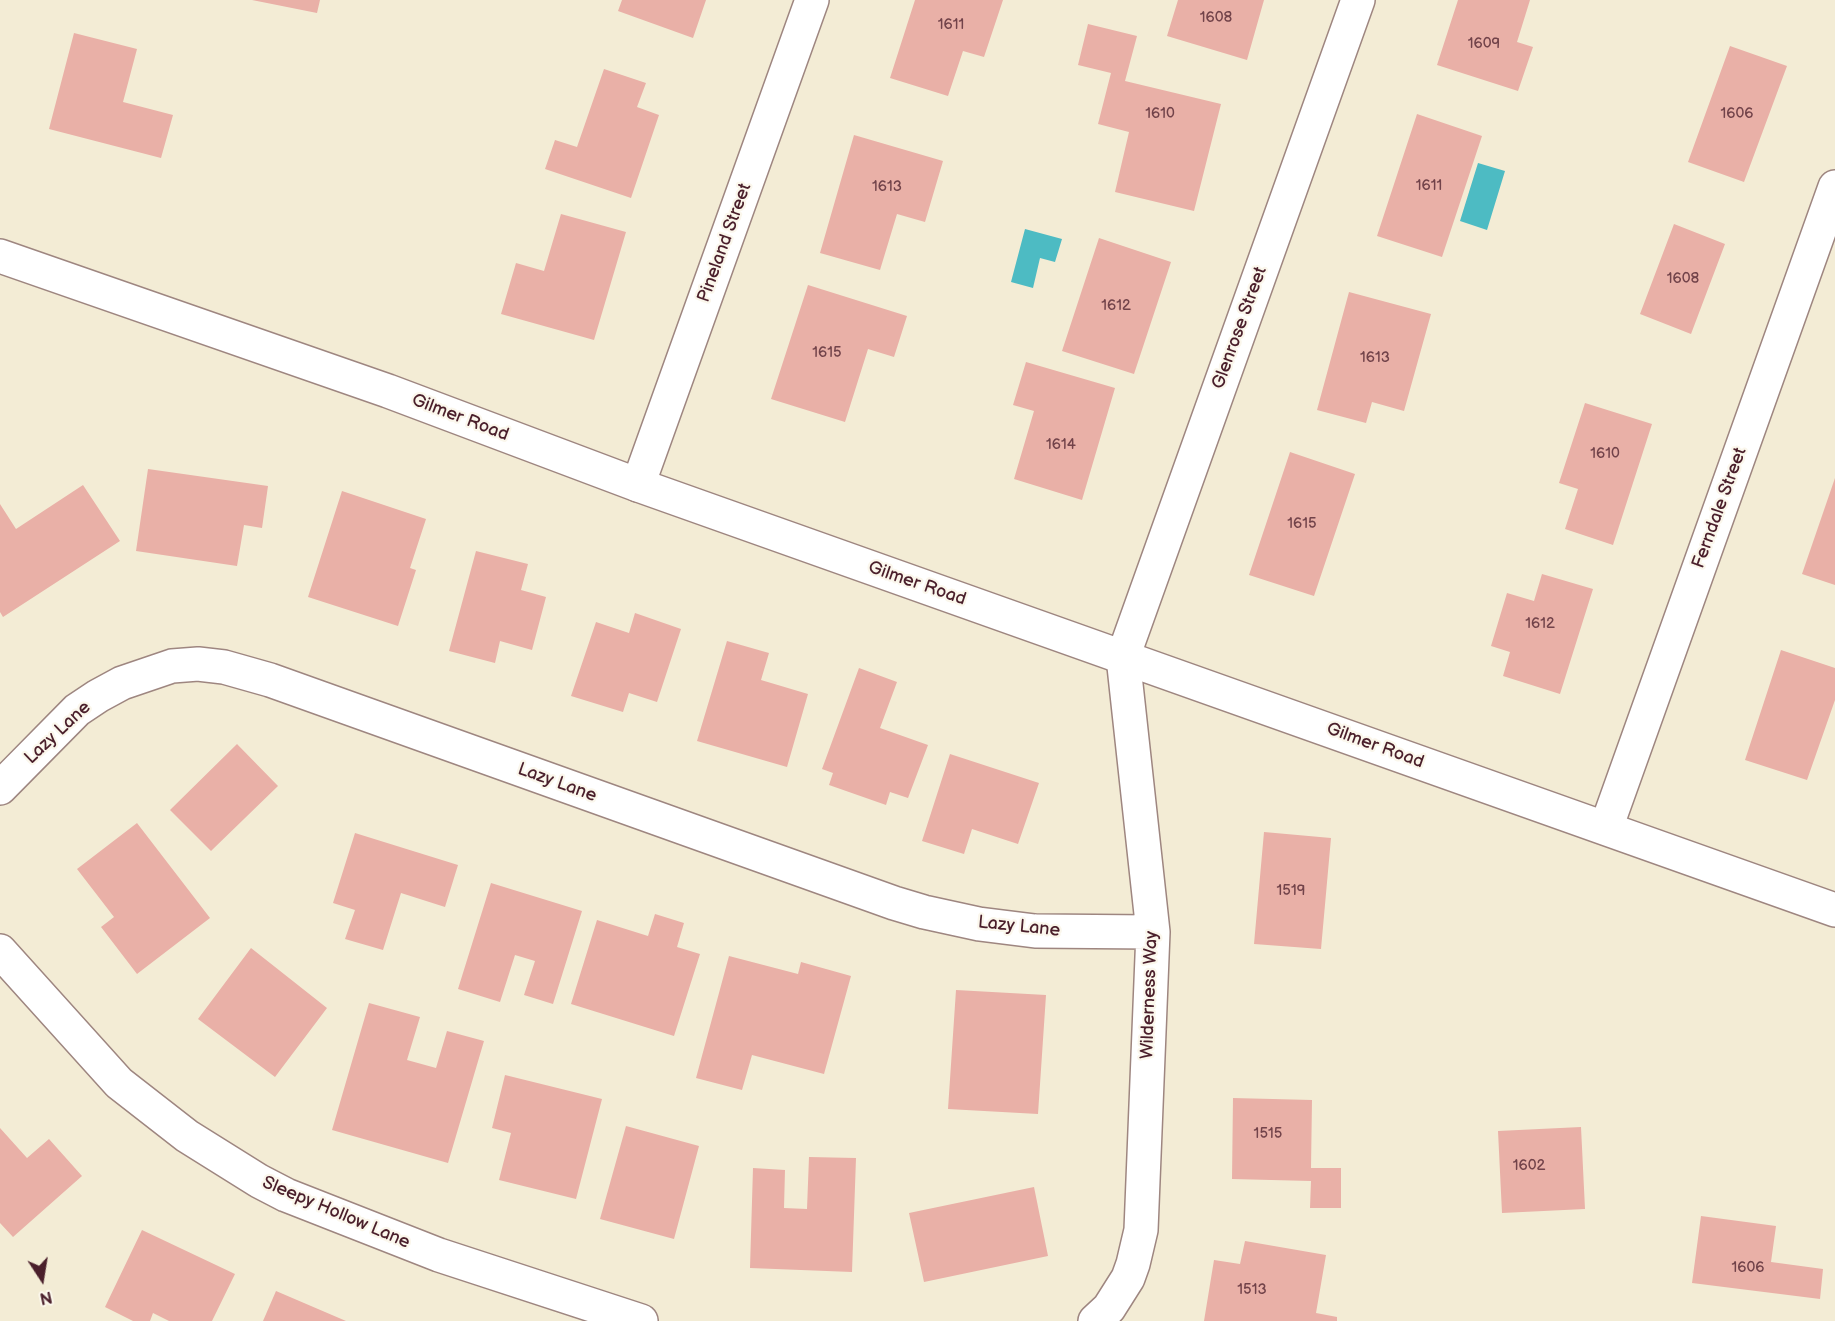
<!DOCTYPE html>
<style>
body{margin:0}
#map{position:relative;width:1835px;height:1321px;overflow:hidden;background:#f3ecd5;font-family:"Balsamiq Sans",sans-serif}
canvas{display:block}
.north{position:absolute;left:12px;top:1249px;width:60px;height:60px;-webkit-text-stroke:4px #fbf7ec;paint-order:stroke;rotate:168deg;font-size:16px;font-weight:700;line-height:24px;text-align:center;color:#4a1f2b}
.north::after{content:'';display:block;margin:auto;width:21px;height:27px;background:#4a1f2b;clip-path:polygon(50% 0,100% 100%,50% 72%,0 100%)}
</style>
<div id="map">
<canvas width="1835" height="1321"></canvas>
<div class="north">N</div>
</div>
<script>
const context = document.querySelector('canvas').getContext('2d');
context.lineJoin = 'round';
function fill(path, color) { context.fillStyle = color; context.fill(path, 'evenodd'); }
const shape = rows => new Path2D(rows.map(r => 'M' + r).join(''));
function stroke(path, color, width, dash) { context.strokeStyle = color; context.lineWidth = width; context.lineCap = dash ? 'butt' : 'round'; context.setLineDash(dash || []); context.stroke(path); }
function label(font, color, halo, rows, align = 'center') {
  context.font = font + ' "Balsamiq Sans",sans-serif'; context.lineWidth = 4.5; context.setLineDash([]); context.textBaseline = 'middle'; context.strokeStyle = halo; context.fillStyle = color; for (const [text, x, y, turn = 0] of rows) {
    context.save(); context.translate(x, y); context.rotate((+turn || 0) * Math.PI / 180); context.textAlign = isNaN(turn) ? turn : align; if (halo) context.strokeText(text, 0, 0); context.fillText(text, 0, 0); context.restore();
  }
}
fill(shape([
 [1478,163,1505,171,1487,230,1460,221],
 [1025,229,1062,239,1055,262,1040,258,1033,288,1011,282]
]), '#4dbbc3');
fill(shape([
 [252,0,320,0,317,13],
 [622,0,706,0,693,38,618,11],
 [915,0,1003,0,984,57,963,51,948,96,890,78],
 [1178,0,1264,0,1247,60,1167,36],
 [1458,0,1530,0,1517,42,1533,47,1518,91,1437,65],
 [1088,24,1137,36,1125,81,1221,104,1194,211,1115,192,1129,132,1098,124,1111,73,1078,65],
 [74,33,137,49,123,102,173,115,161,158,49,129],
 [1730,46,1787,66,1744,182,1688,162],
 [604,69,646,83,637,107,659,115,631,198,545,169,555,140,577,147],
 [1417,114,1482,136,1442,257,1377,236],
 [854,135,943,161,925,222,897,214,880,270,820,253],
 [561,214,626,232,594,340,501,314,516,263,544,271],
 [1674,224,1725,244,1691,334,1640,314],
 [1099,238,1171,262,1134,374,1062,351],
 [808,285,907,316,894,357,868,349,845,422,771,399],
 [1349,292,1431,314,1404,411,1372,402,1366,423,1317,410],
 [1026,362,1115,388,1082,500,1014,479,1034,411,1013,405],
 [1585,403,1652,424,1613,545,1565,529,1578,489,1559,483],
 [1290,452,1355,474,1314,596,1249,575],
 [148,469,268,486,262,528,244,525,237,566,136,551],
 [1835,478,1835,585,1802,574],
 [83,485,120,541,3,617,0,612,0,504,16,529],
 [342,491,426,519,410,568,416,570,398,626,308,597],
 [476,551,528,564,521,590,546,597,532,650,500,641,495,663,449,651],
 [1542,574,1593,589,1560,694,1503,676,1510,652,1491,646,1507,593,1534,601],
 [635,613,681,629,657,702,629,693,623,712,571,696,596,622,629,633],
 [727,641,769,653,761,680,808,694,787,767,697,741],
 [1781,650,1835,668,1835,700,1807,780,1745,760],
 [859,668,897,682,880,728,928,745,908,798,890,792,886,805,829,785,833,773,822,769],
 [237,744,278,786,211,851,170,810],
 [950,754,1039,783,1018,844,972,829,964,854,922,841],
 [137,823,210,918,137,974,101,927,114,917,77,869],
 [1264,832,1331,838,1321,949,1254,944],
 [355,833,458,865,445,907,401,893,383,950,345,939,355,910,333,903],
 [491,883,582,911,553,1004,524,995,535,961,515,955,500,1002,458,989],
 [655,914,684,923,677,947,700,954,674,1036,571,1004,597,920,648,936],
 [251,948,327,1008,275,1077,198,1019],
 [729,956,798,974,801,962,851,976,824,1074,752,1055,742,1090,696,1078],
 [956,990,1046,995,1038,1114,948,1109],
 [369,1003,420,1017,407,1060,436,1068,447,1031,484,1041,448,1163,332,1130],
 [505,1075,602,1099,576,1199,499,1180,511,1133,492,1128],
 [1233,1098,1312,1100,1311,1168,1341,1168,1341,1208,1310,1208,1311,1181,1232,1179],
 [626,1126,699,1146,674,1239,600,1219],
 [1581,1127,1585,1209,1502,1213,1498,1131],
 [0,1128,27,1158,49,1139,82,1176,13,1237,0,1223],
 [809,1157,856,1158,852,1272,750,1268,753,1168,785,1170,784,1208,807,1209],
 [1034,1187,1048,1256,924,1282,909,1213],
 [1701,1216,1776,1226,1771,1262,1823,1269,1820,1299,1692,1283],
 [142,1230,235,1274,212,1321,169,1321,153,1313,150,1321,133,1321,105,1307],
 [1245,1241,1326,1255,1316,1313,1337,1317,1337,1321,1204,1321,1214,1260,1240,1264],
 [276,1291,346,1321,263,1321]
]), '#e9b0a7');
const minor = shape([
 [638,485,812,0],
 [0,788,77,710,98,696,122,683,172,666,198,664,224,667,270,680,894,903,924,912,979,924,1035,931,1153,932],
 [1606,828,1835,187],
 [0,951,119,1083,187,1136,259,1181,286,1195,439,1255,641,1321],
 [1095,1321,1109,1308,1128,1278,1133,1264,1141,1230,1153,932,1123,657,1358,0]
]);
const primary = shape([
 [0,256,388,391,638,485,1835,910]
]);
stroke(minor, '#9e8680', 36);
stroke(primary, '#9e8680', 36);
stroke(minor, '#fff', 33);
stroke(primary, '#fff', 33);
label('15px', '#72434a', null, [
 ["1608",1216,18],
 ["1611",951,25],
 ["1609",1484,44],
 ["1610",1160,114],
 ["1606",1737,114],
 ["1611",1429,186],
 ["1613",887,187],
 ["1608",1683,279],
 ["1612",1116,306],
 ["1615",827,353],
 ["1613",1375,358],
 ["1614",1061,445],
 ["1610",1605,454],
 ["1615",1302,524],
 ["1612",1540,624],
 ["1519",1291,891],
 ["1515",1268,1134],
 ["1602",1529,1166],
 ["1606",1748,1268],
 ["1513",1252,1290]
]);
label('18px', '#4a1f2b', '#fbf7ec', [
 ["Pineland Street",725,243,-70],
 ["Glenrose Street",1240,328,-70],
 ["Gilmer Road",460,418,21],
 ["Ferndale Street",1720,508,-70],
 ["Gilmer Road",917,584,19],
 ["Lazy Lane",58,733,-43],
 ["Gilmer Road",1375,746,20],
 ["Lazy Lane",557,783,20],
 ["Lazy Lane",1019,927,6],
 ["Wilderness Way",1150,995,-88],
 ["Sleepy Hollow Lane",336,1213,23]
]);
</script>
